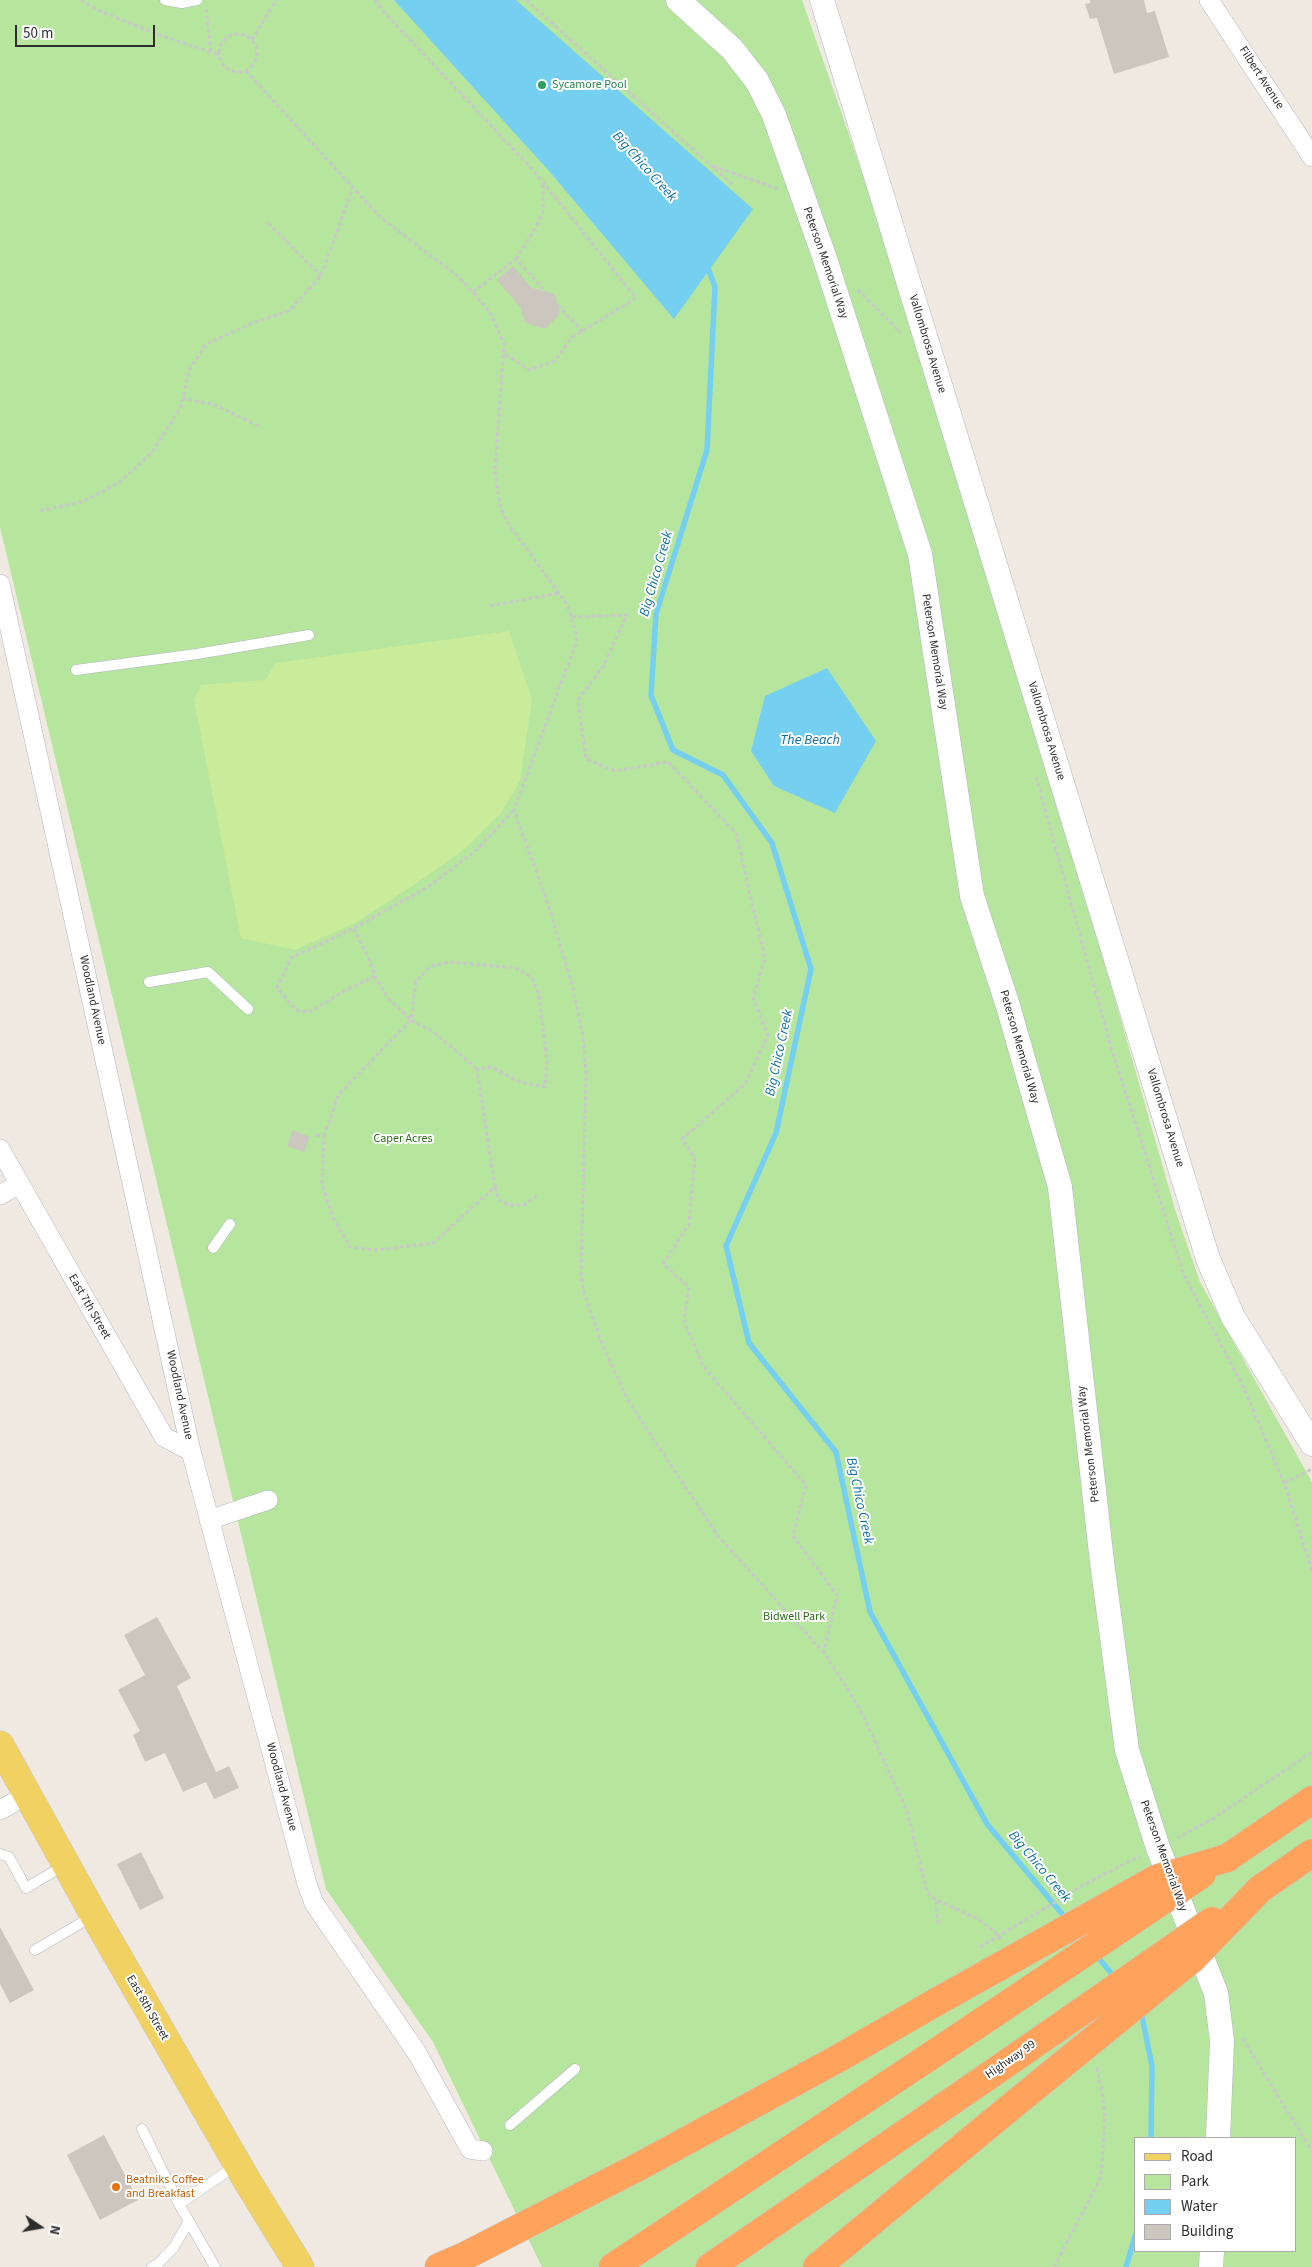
<!DOCTYPE html>
<style>
body{margin:0}
#map{position:relative;width:1312px;height:2267px;overflow:hidden;background:#efe9e1;font-family:"Source Sans 3",sans-serif}
canvas{display:block}
.legend{position:absolute;left:1134px;top:2137px;width:162px;height:115px;box-sizing:border-box;background:#fff;border:1px solid #ababab;margin:0;padding:6px 9px;list-style:none;font-size:15px;color:#2e2e2e}
.legend li{display:flex;align-items:center;gap:10px;height:25px}
.legend b{width:25px;border:1px solid #ababab}
.north{position:absolute;left:15px;top:2202px;width:50px;height:50px;-webkit-text-stroke:4px #fff;paint-order:stroke;rotate:102deg;font-size:14px;font-weight:700;line-height:20px;text-align:center;color:#2e2e2e}
.north::after{content:'';display:block;margin:auto;width:18px;height:22px;background:#2e2e2e;clip-path:polygon(50% 0,100% 100%,50% 72%,0 100%)}
.scale{position:absolute;left:15px;top:25px;width:140px;height:22px;box-sizing:border-box;border:2px solid #2e2e2e;border-top:0;padding-left:6px;font-size:15px;line-height:18px;white-space:nowrap;color:#2e2e2e;-webkit-text-stroke:4px #fff;paint-order:stroke}
</style>
<div id="map">
<canvas width="1312" height="2267"></canvas>
<ul class="legend">
<li><b style="height:6px;background:#f2d163"></b>Road</li>
<li><b style="height:14px;background:#b6e59e"></b>Park</li>
<li><b style="height:14px;background:#75cff0"></b>Water</li>
<li><b style="height:14px;background:#cbc7bf"></b>Building</li>
</ul>
<div class="north">N</div>
<div class="scale">50 m</div>
</div>
<script>
const context = document.querySelector('canvas').getContext('2d');
context.lineJoin = 'round';
function fill(path, color) { context.fillStyle = color; context.fill(path, 'evenodd'); }
const shape = rows => new Path2D(rows.map(r => 'M' + r).join(''));
function stroke(path, color, width, dash) { context.strokeStyle = color; context.lineWidth = width; context.lineCap = dash ? 'butt' : 'round'; context.setLineDash(dash || []); context.stroke(path); }
function label(font, color, halo, rows, align = 'center') {
  context.font = font + ' "Source Sans 3",sans-serif'; context.lineWidth = 4; context.setLineDash([]); context.textBaseline = 'middle'; context.strokeStyle = halo; context.fillStyle = color; for (const [text, x, y, turn = 0] of rows) {
    context.save(); context.translate(x, y); context.rotate((+turn || 0) * Math.PI / 180); context.textAlign = isNaN(turn) ? turn : align; if (halo) context.strokeText(text, 0, 0); context.fillText(text, 0, 0); context.restore();
  }
}
fill(shape([
 [0,0,802,0,892,258,1085,894,1176,1213,1200,1282,1312,1482,1312,2267,542,2267,433,2042,326,1889,0,527],
 [1136,2138,1296,2138,1296,2251,1136,2251]
]), '#b6e59e');
fill(shape([
 [509,631,532,699,520,781,501,813,466,848,414,885,355,923,295,950,241,938,194,700,201,685,265,680,276,663]
]), '#c9ec9a');
fill(shape([
 [394,0,516,0,753,209,674,319,549,171],
 [827,668,876,741,835,813,774,786,751,751,765,696]
]), '#75cff0');
stroke(shape([
 [707,265,715,287,707,450,656,614,651,695,673,750,723,775,772,843,811,969,776,1133,726,1246,749,1343,836,1452,870,1612,987,1824,1068,1921],
 [1096,1955,1116,1979],
 [1141,2011,1152,2066,1151,2138],
 [1126,2267,1136,2233]
]), '#75cff0', 5.5);
fill(shape([
 [1090,0,1144,0,1147,13,1155,11,1169,57,1114,74,1097,18,1090,19,1085,4,1090,3],
 [513,266,532,288,555,294,560,314,545,329,525,323,520,307,497,280],
 [293,1130,310,1137,304,1152,287,1146],
 [157,1617,191,1678,177,1686,216,1772,229,1766,239,1788,214,1799,206,1782,183,1792,165,1753,145,1762,133,1735,140,1731,118,1690,145,1675,124,1635],
 [141,1852,164,1898,140,1910,117,1864],
 [0,1927,34,1990,10,2003,0,1984],
 [104,2135,138,2200,100,2220,67,2155]
]), '#cbc7bf');
const service = shape([
 [165,0,182,3,197,0],
 [76,670,197,654,309,635],
 [149,982,208,972,248,1009],
 [213,1248,230,1224],
 [0,1854,9,1857,26,1888,65,1865],
 [35,1950,93,1916],
 [510,2125,575,2069],
 [142,2129,179,2204],
 [152,2267,158,2264,174,2247,189,2221],
 [215,2267,179,2204,237,2165]
]);
const minor = shape([
 [1209,0,1312,157],
 [0,584,191,1451,307,1884,314,1903,417,2053,470,2149,483,2151],
 [0,1149,164,1437,191,1451],
 [0,1195,19,1184],
 [209,1520,268,1500],
 [0,1810,27,1795]
]);
const tertiary = shape([
 [678,0,732,49,757,81,774,115,824,256,920,554,972,896,1008,1006,1060,1187,1102,1562,1127,1750,1158,1848,1216,1993,1222,2041,1218,2138],
 [822,0,1208,1259,1233,1317,1312,1444],
 [1211,2267,1212,2251]
]);
const primary = shape([
 [0,1745,94,1915,246,2179,300,2267]
]);
const motorway = shape([
 [1227,1858,1312,1800],
 [1260,1889,1312,1853],
 [439,2267,467,2255,640,2166,839,2058,938,2001],
 [613,2267,962,2035],
 [710,2267,987,2077],
 [817,2267,1007,2110]
]);
stroke(service, '#b4b7c1', 11);
stroke(minor, '#b4b7c1', 20);
stroke(tertiary, '#b4b7c1', 25);
stroke(primary, '#c9c9c9', 29);
stroke(motorway, '#c9c9c9', 29);
stroke(shape([
 [81,0,100,11,157,34,219,55],
 [375,0,384,12,534,171,636,298,571,338,555,361,529,370,504,353],
 [526,0,733,185],
 [206,9,211,53],
 '219 53a19 19 0 1 1 38 0a19 19 0 1 1-38 0Z',
 [252,40,276,0],
 [246,71,380,217,459,277,490,312,504,344,495,472,500,504,507,522,567,604,577,636,576,643,514,810,549,907,572,985,583,1036,586,1074,581,1276,584,1293,605,1351,629,1402,718,1536,824,1653,847,1688,864,1717,907,1811,927,1892,936,1900,978,1919,994,1931,1002,1941],
 [713,166,778,189],
 [268,223,321,276],
 [516,259,536,227,543,211,543,182],
 [858,290,901,333],
 [473,292,516,259,545,291],
 [558,305,582,331],
 [182,398,215,405,261,427],
 [40,511,84,501,120,482,153,451,181,407,189,370,206,344,250,324,289,311,321,276,353,187],
 [490,606,559,593],
 [572,617,627,615,604,665,578,700,586,759,615,771,668,762,736,833,765,959,753,998,768,1035,745,1084,682,1139,695,1158,689,1224,663,1264,689,1287,684,1320,703,1366,806,1485,793,1536,837,1595,824,1652],
 [1036,777,1111,1047,1184,1275,1243,1386,1284,1483,1312,1570],
 [375,976,339,994,310,1012,296,1010,277,988,291,958,354,928,428,887,478,849,514,810],
 [316,1135,324,1136,322,1184,334,1220,350,1247,376,1250,433,1243,495,1187,477,1069,491,1067,520,1082,545,1087,547,1061,539,995,532,978,516,968,450,962,431,966,416,981,411,1020,434,1032,477,1069],
 [324,1136,339,1094,411,1020,388,998,375,976,369,959,354,929],
 [495,1187,499,1200,508,1205,524,1205,537,1196],
 [1284,1483,1312,1469],
 [1177,1838,1211,1820,1312,1752],
 [936,1901,938,1926],
 [980,1947,1089,1882,1140,1856],
 [1243,2039,1312,2151],
 [1054,2267,1101,2177,1105,2117,1102,2091,1096,2065]
]), '#c9c9c9', 3, [4, 2.5]);
stroke(service, '#fff', 10);
stroke(minor, '#fff', 19);
stroke(tertiary, '#fff', 24);
stroke(primary, '#f2d163', 28);
stroke(motorway, '#ffa35c', 28);
const motorwayBridge = shape([
 [938,2001,1156,1879,1227,1858],
 [962,2035,1202,1874],
 [987,2077,1212,1921],
 [1007,2110,1192,1959,1260,1889]
]);
stroke(motorwayBridge, '#c9c9c9', 29, []);
stroke(motorwayBridge, '#ffa35c', 28);
for (const [x, y, r, color] of [
 [542,85,5,"#2e9e5b"],
 [116,2187,5,"#e8710a"]
]) { const dot = new Path2D(); dot.arc(x, y, r, 0, 2 * Math.PI); context.fillStyle = color; context.fill(dot); stroke(dot, '#fff', 2); }
label('12px', '#2e2e2e', '#fff', [
 ["Filbert Avenue",1261,78,57],
 ["Peterson Memorial Way",825,263,71],
 ["Vallombrosa Avenue",927,344,73],
 ["Peterson Memorial Way",934,652,81],
 ["Vallombrosa Avenue",1046,731,73],
 ["Woodland Avenue",92,1000,78],
 ["Peterson Memorial Way",1019,1047,74],
 ["Vallombrosa Avenue",1165,1118,73],
 ["East 7th Street",89,1307,60],
 ["Woodland Avenue",179,1395,78],
 ["Peterson Memorial Way",1089,1444,-97],
 ["Woodland Avenue",281,1787,75],
 ["Peterson Memorial Way",1163,1856,70],
 ["East 8th Street",147,2008,60],
 ["Highway 99",1011,2060,-35]
]);
label('12px', '#27864d', '#fff', [
 ["Sycamore Pool",552,85]
], 'left');
label('12px', '#2c6e1b', '#fff', [
 ["Caper Acres",403,1139],
 ["Bidwell Park",794,1617]
]);
label('12px', '#c56008', '#fff', [
 ["Beatniks Coffee",126,2180],
 ["and Breakfast",126,2194]
], 'left');
label('italic 14px', '#0d6fa3', '#fff', [
 ["Big Chico Creek",644,167,48],
 ["Big Chico Creek",657,574,-74],
 ["The Beach",810,741],
 ["Big Chico Creek",780,1053,-78],
 ["Big Chico Creek",859,1501,78],
 ["Big Chico Creek",1039,1867,50]
]);
</script>
